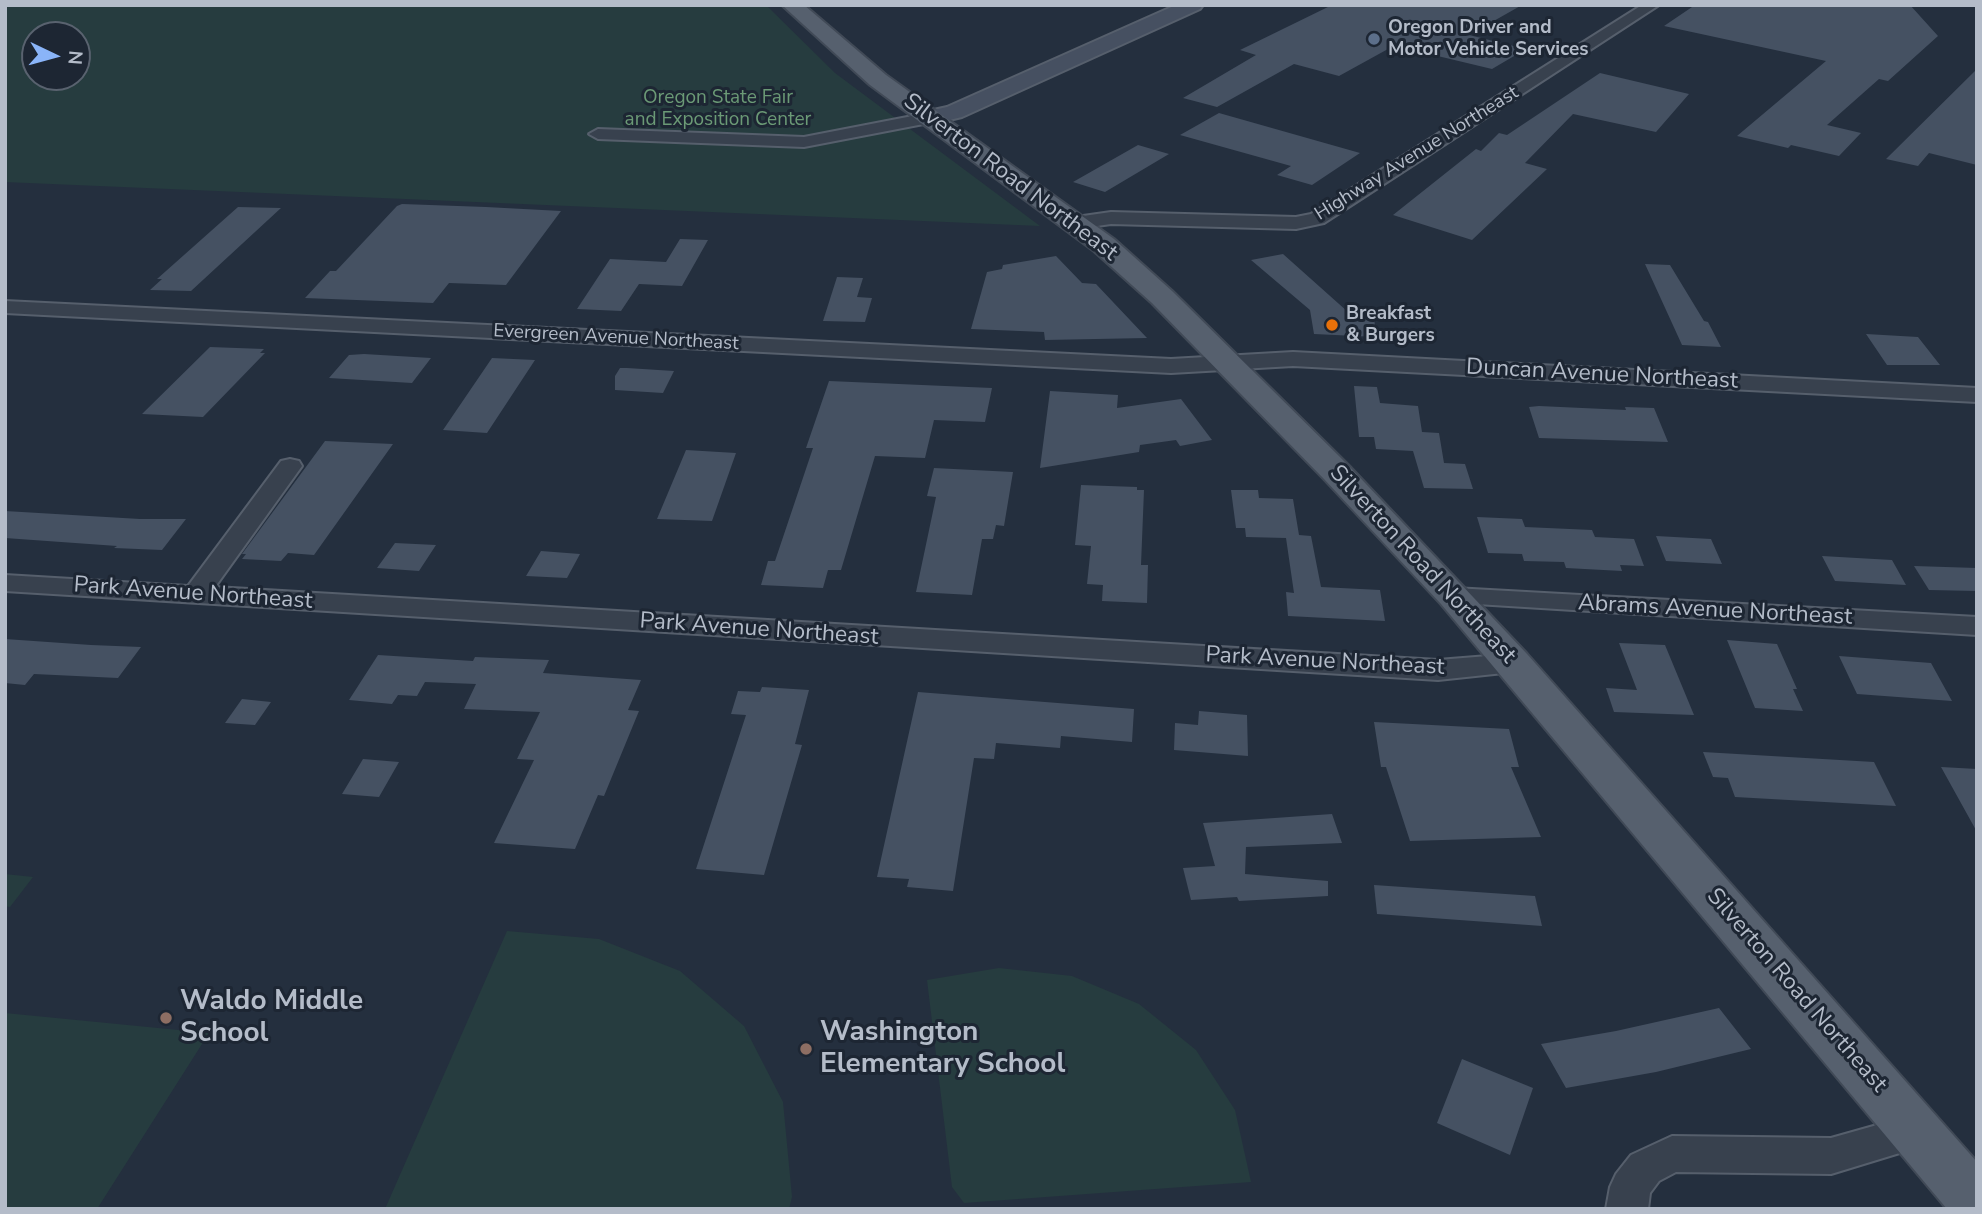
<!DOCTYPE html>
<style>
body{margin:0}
#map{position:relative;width:1982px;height:1214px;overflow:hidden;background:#242f3e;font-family:"Nunito Sans",sans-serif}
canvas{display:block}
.frame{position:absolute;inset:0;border:7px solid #b4bcc9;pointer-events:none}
.north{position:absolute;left:21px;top:21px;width:70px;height:70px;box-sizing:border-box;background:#1d2633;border:2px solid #59626f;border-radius:50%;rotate:95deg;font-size:19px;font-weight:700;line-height:28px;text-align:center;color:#b4bcc9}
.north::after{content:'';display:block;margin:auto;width:24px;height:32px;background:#8ab4f8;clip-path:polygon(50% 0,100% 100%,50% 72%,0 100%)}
</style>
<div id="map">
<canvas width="1982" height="1214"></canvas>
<div class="frame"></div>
<div class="north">N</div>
</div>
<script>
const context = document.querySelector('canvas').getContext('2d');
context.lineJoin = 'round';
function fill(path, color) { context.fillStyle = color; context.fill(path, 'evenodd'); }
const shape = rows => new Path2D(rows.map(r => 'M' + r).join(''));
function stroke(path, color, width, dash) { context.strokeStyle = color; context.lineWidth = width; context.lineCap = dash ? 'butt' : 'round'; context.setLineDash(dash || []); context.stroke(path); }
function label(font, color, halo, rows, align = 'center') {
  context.font = font + ' "Nunito Sans",sans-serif'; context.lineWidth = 6; context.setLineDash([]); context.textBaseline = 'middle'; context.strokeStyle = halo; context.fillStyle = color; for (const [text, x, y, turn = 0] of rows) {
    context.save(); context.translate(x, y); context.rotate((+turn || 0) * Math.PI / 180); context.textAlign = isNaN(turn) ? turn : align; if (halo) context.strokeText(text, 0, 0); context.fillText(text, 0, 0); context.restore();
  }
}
fill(shape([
 [5,5,766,5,835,73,1040,226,5,182],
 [35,35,77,35,77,77,35,77],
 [5,874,33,877,10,907,5,906],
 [507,931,599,939,680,971,744,1026,783,1102,792,1197,789,1209,385,1209],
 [999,968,1072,976,1139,1004,1196,1050,1235,1110,1251,1182,964,1203,952,1187,927,980],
 [5,1013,209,1033,97,1209,5,1209]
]), '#263c3f');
fill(shape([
 [1332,5,1522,5,1469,35,1526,49,1492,69,1421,52,1414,56,1388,49,1339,76,1294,64,1217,107,1183,98,1256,55,1240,50],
 [1695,5,1910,5,1938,36,1888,81,1879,79,1827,125,1861,133,1839,156,1791,145,1788,148,1737,136,1826,61,1664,26],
 [1977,69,1977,165,1929,153,1918,166,1886,159],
 [1600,73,1689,94,1656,132,1573,114,1525,163,1547,169,1472,240,1393,215,1476,149,1481,151,1499,133,1507,135],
 [1219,113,1360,153,1312,185,1277,175,1291,166,1180,135],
 [1138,145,1169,154,1105,192,1073,182],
 [402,204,486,207,561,211,506,285,449,283,433,303,305,298,330,271,336,271,397,206],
 [238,207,281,208,191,291,150,290,162,279,157,279],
 [680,239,708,240,682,286,639,284,621,311,577,309,610,259,666,262],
 [1283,254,1348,312,1373,313,1377,337,1314,334,1310,310,1251,260],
 [1056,256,1082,283,1096,284,1147,338,1045,340,1044,332,971,329,987,272,1002,269,1003,265],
 [1645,264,1670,265,1704,321,1708,322,1721,347,1682,345],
 [837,277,863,278,857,297,872,298,865,322,823,321],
 [1866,334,1918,337,1940,365,1887,365],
 [210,347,264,349,260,353,265,353,203,417,142,414],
 [364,354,431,358,412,383,329,378,349,355],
 [492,358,535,360,487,433,443,430],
 [620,368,627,368,674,371,663,393,615,390,615,376],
 [829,381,992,388,985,422,934,420,925,458,875,456,841,570,828,570,823,588,761,585,768,561,775,561,813,448,806,448],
 [1354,386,1377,387,1380,403,1418,406,1422,432,1439,433,1444,463,1465,464,1473,489,1424,488,1413,451,1376,449,1374,437,1359,437],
 [1050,391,1118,395,1117,408,1181,399,1212,440,1180,446,1176,440,1140,445,1139,452,1040,468],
 [1539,406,1626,410,1625,407,1654,408,1668,442,1539,438,1529,407],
 [325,441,393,444,314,555,288,553,281,561,242,559,246,554,242,554],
 [686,450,736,453,712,521,657,519],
 [934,468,1013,472,1004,526,996,525,993,539,982,539,972,595,916,592,936,497,927,496],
 [1081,485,1137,487,1137,490,1144,490,1141,565,1148,565,1147,603,1102,601,1103,585,1087,584,1091,546,1075,545],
 [1231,490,1258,490,1259,498,1293,499,1299,535,1311,536,1321,587,1380,590,1385,621,1288,616,1286,592,1294,593,1286,538,1246,537,1245,528,1236,528],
 [5,511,140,519,186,519,162,550,114,548,117,546,5,538],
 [1477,517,1522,519,1525,527,1592,530,1595,537,1634,539,1644,566,1620,565,1622,571,1566,568,1564,562,1524,561,1522,554,1488,553],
 [1656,536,1711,539,1722,564,1666,561],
 [395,543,436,545,419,571,377,568],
 [541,551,580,554,567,578,526,576],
 [1822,556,1892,560,1906,585,1835,581],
 [1914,566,1977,568,1977,591,1929,590],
 [5,639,91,645,141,647,118,678,34,674,25,685,5,683],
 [1727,640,1777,644,1797,689,1793,689,1803,711,1755,708],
 [1619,643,1665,645,1694,715,1614,712,1606,688,1637,690],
 [378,655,473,661,475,657,549,660,543,673,641,680,628,710,639,711,604,796,598,795,575,849,494,843,534,760,517,759,540,712,464,709,476,684,425,682,417,696,398,695,392,704,349,700],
 [1839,656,1931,663,1952,701,1857,694],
 [762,687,809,690,795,744,802,745,764,875,696,869,746,715,731,714,738,691,760,692],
 [918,692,1134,709,1132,742,1061,736,1060,748,996,743,994,759,974,758,953,891,907,887,909,879,877,877],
 [242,699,271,702,255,725,225,723],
 [1199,711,1247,715,1248,756,1174,750,1175,723,1198,725],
 [1374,722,1509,729,1519,767,1511,767,1541,837,1410,841,1386,767,1381,767],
 [1703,752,1874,762,1896,806,1735,797,1728,778,1713,777],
 [363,759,399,762,379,797,342,794],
 [1941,767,1977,769,1977,832],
 [1332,814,1342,843,1246,847,1245,874,1328,881,1328,896,1239,901,1237,897,1191,900,1183,868,1215,866,1203,823],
 [1374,885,1535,896,1542,926,1377,914],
 [1719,1008,1751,1049,1656,1072,1566,1088,1541,1044,1616,1031],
 [1462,1059,1533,1088,1510,1155,1437,1123]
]), '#455162');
const street = shape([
 [1642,5,1659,5,1324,223,1296,229,1111,224,1076,229,1066,223,1076,217,1111,212,1296,217,1311,214,1642,5],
 [928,113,937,118,934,122,804,147,598,139,589,134,598,129,804,137,928,113],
 [5,301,1171,359,1293,352,1977,388,1977,402,1293,366,1171,373,5,313,5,301],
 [290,459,299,461,302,466,215,587,1438,660,1513,654,1523,656,1528,663,1523,670,1513,672,1438,680,5,591,5,575,188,586,281,461,290,459],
 [1454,588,1977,617,1977,635,1444,602,1440,596,1444,590,1454,588],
 [1916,1114,1930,1119,1936,1131,1930,1143,1916,1148,1831,1174,1676,1172,1659,1181,1650,1193,1648,1209,1606,1209,1610,1187,1616,1174,1631,1155,1672,1136,1831,1138,1916,1114]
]);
const secondary = shape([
 [1176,5,1203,5,1200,9,962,117,928,125,920,123,916,118,920,113,947,107,1176,5]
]);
const primary = shape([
 [782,5,804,5,886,75,1114,239,1172,291,1348,465,1527,654,1977,1162,1977,1209,1947,1209,1441,604,1324,479,1152,303,1094,251,870,85,782,5]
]);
stroke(street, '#565f6c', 4);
stroke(secondary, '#565f6c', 4);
stroke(primary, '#414a57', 4);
fill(street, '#38414e');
fill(secondary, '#465061');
fill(primary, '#56606e');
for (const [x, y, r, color] of [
 [1374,39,7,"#5c6f8a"],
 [1332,325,7,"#e8710a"],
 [166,1018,7,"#8d6e63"],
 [806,1049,7,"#8d6e63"]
]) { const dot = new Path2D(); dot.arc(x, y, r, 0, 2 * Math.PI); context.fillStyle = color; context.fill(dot); stroke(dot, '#1d2633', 2.5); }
label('bold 19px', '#b4bcc9', '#1d2633', [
 ["Oregon Driver and",1388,28],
 ["Motor Vehicle Services",1388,50],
 ["Breakfast",1346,314],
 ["& Burgers",1346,336]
], 'left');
label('19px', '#6b9a76', '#1d2633', [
 ["Oregon State Fair",718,98],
 ["and Exposition Center",718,120]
]);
label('19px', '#b4bcc9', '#1d2633', [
 ["Highway Avenue Northeast",1417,154,-32],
 ["Evergreen Avenue Northeast",616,338,3]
]);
label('23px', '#b4bcc9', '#1d2633', [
 ["Silverton Road Northeast",1010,178,37],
 ["Duncan Avenue Northeast",1602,375,3],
 ["Silverton Road Northeast",1422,565,47],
 ["Park Avenue Northeast",193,594,4],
 ["Abrams Avenue Northeast",1715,611,3],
 ["Park Avenue Northeast",759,630,4],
 ["Park Avenue Northeast",1325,662,3],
 ["Silverton Road Northeast",1796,991,49]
]);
label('bold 28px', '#b4bcc9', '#1d2633', [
 ["Waldo Middle",180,1002],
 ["School",180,1034],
 ["Washington",820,1033],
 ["Elementary School",820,1065]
], 'left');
</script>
